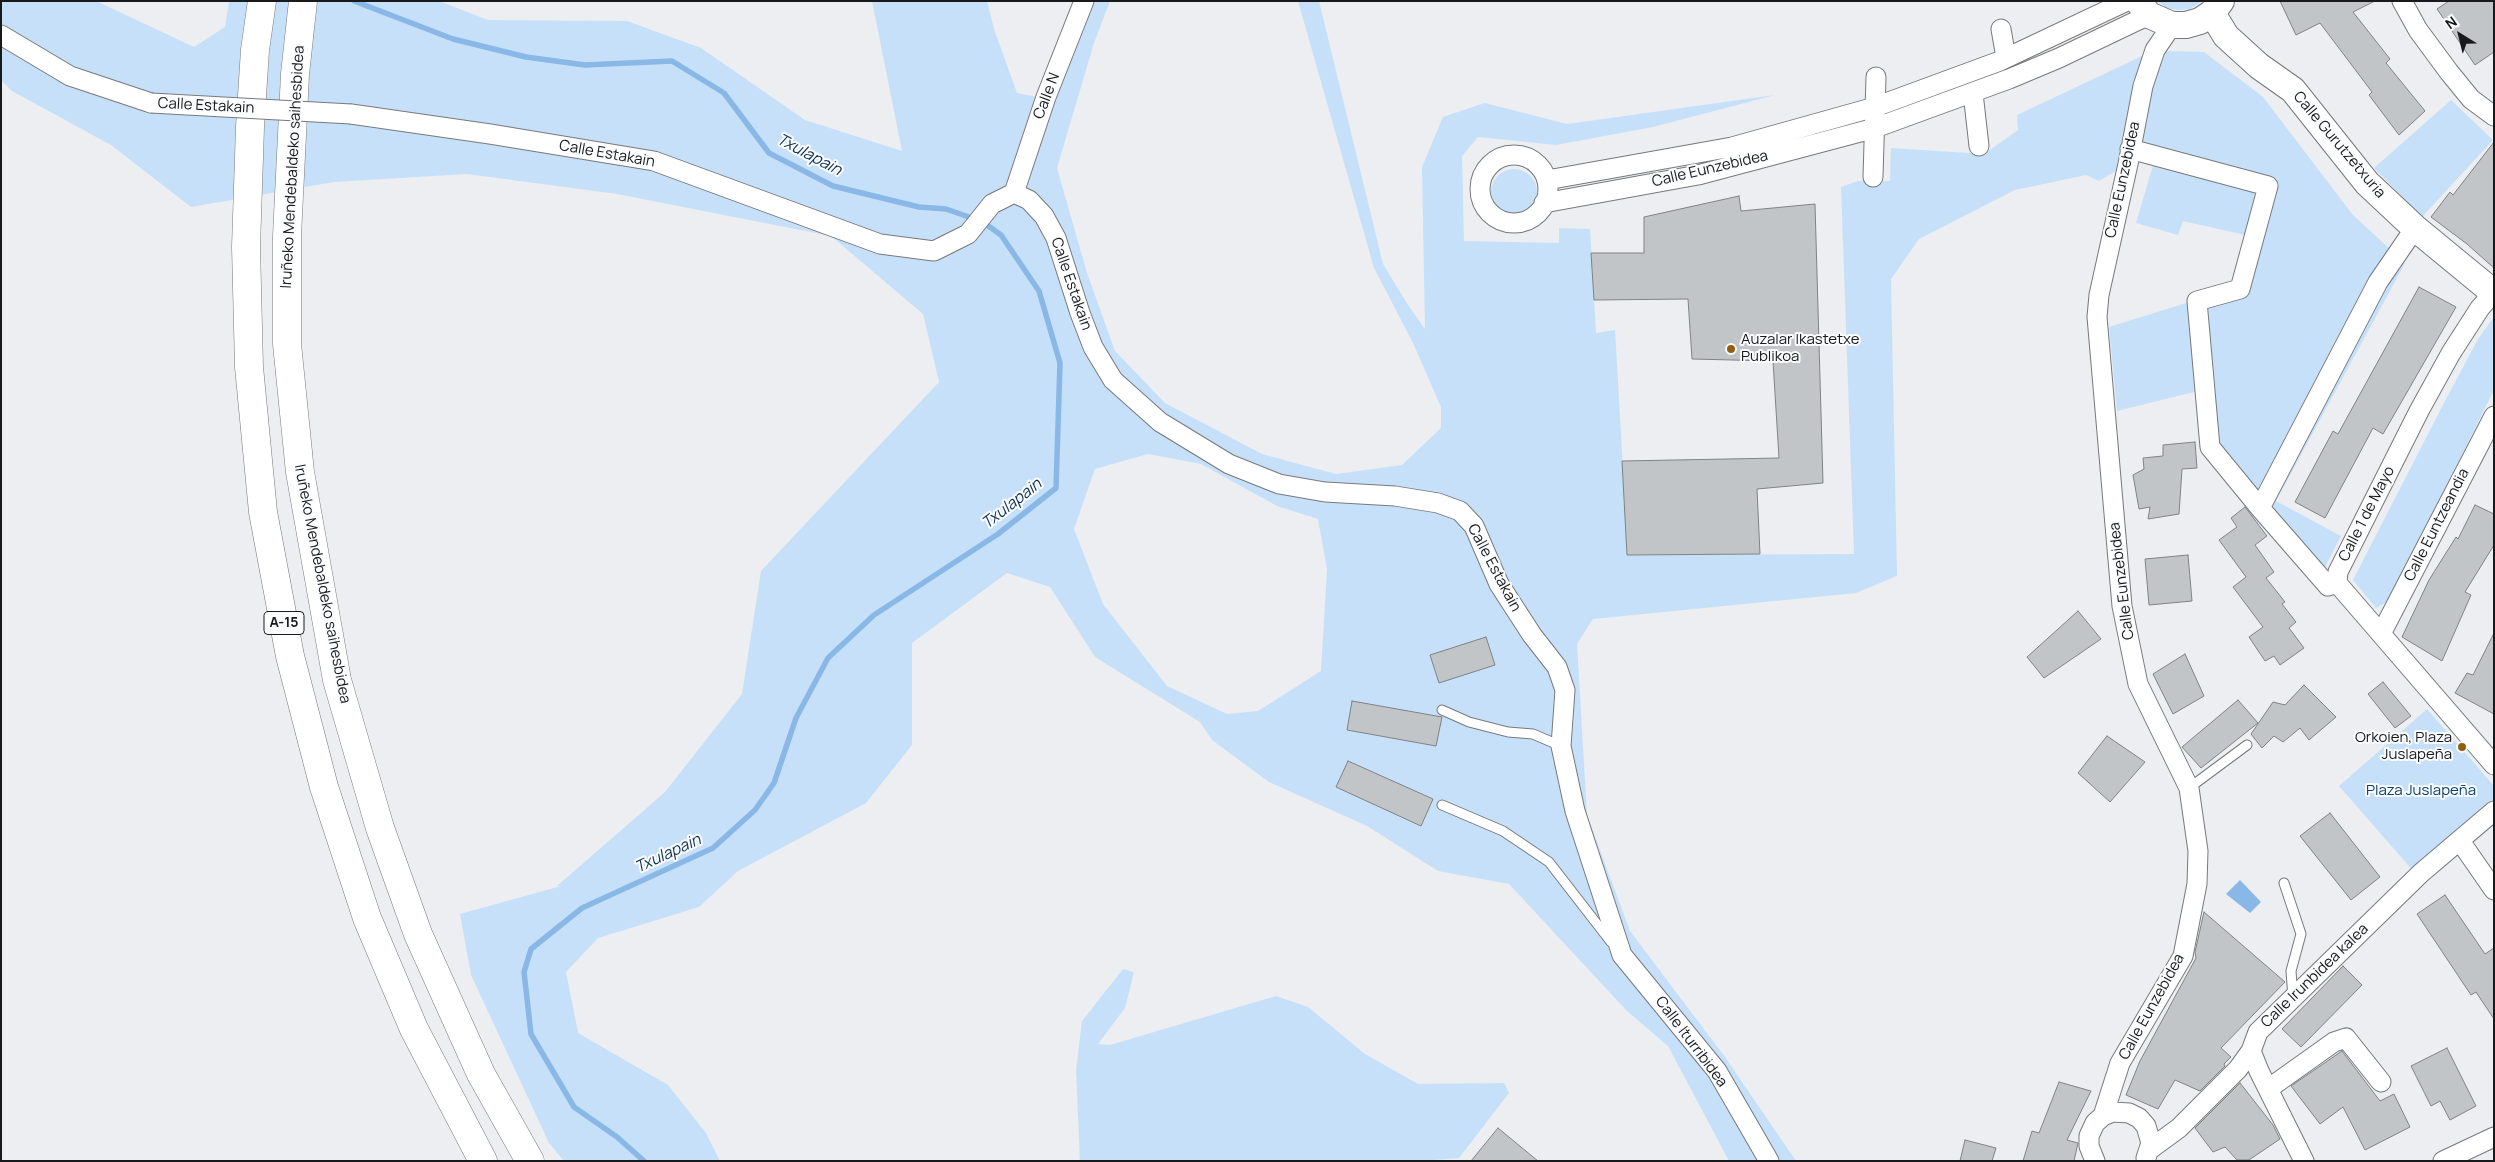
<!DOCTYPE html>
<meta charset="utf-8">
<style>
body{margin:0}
#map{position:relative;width:2495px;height:1162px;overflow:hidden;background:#eceef1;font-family:Manrope,sans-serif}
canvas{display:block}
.frame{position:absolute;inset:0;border:2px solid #18191a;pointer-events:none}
.north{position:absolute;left:2435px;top:10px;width:50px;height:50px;-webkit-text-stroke:4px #fafcfe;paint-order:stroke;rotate:324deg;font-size:14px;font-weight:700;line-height:20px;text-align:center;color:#18191a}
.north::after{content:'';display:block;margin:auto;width:18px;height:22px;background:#18191a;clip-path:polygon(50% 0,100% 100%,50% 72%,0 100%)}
</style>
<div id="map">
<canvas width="2495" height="1162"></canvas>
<div class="frame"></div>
<div class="north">N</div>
</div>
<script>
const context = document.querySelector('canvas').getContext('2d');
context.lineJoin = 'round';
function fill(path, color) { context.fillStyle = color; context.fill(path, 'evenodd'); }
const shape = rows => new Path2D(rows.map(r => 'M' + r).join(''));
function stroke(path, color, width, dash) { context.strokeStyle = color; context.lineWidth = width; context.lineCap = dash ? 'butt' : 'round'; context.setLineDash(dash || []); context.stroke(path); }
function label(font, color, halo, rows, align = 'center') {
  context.font = font + ' Manrope,sans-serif'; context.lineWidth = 4; context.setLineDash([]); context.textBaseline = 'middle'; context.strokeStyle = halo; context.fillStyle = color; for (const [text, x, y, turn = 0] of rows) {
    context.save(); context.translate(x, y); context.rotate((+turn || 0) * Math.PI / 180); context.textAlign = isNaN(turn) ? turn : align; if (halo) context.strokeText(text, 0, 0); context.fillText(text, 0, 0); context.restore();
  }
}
fill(shape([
 [1,1,96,1,194,47,225,27,229,1,439,1,488,20,627,21,701,48,805,120,902,151,872,1,987,1,994,29,1017,93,1042,98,1079,1,1110,1,1094,43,1057,168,1087,273,1115,351,1165,403,1262,454,1336,474,1402,465,1441,428,1441,407,1413,343,1374,268,1298,1,1319,1,1383,264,1408,305,1425,329,1422,167,1443,117,1485,103,1567,124,1775,95,1653,127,1556,145,1478,137,1462,156,1464,241,1559,243,1559,228,1590,229,1596,333,1615,330,1628,555,1854,554,1841,187,1858,181,1890,181,1891,148,1984,154,2018,130,2017,115,2155,50,2128,164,2099,181,2086,175,2015,190,1919,239,1891,279,1897,576,1856,593,1593,619,1577,644,1587,815,1630,931,1725,1057,1796,1161,1729,1161,1668,1046,1627,1011,1509,884,1438,871,1367,826,1269,782,1212,740,1200,722,1095,657,1050,587,1007,573,912,643,912,745,866,803,738,871,699,907,598,938,566,972,578,1033,668,1085,706,1133,720,1161,564,1161,549,1143,471,975,460,914,561,886,557,886,665,792,742,694,761,571,939,382,923,314,831,236,617,194,467,174,334,182,191,207,111,145,12,91,1,80],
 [1148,454,1201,464,1277,506,1318,519,1327,569,1321,671,1258,711,1227,714,1167,686,1103,604,1074,529,1095,469],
 [2157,1,2202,1,2190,9,2178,10,2167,8],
 [2166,51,2204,52,2263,97,2353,215,2405,263,2276,501,2341,536,2320,577,2268,512,2259,524,2206,456,2198,391,2117,411,2109,327,2186,303,2208,306,2247,295,2277,181,2142,145,2148,93],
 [2451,100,2493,140,2422,217,2374,168],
 [2156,155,2268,186,2254,237,2183,221,2178,235,2136,223],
 '1491 192a23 23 0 1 1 46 0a23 23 0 1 1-46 0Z',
 [2494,317,2494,390,2389,601,2376,608,2353,580,2446,399,2478,339],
 [2427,709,2494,786,2494,804,2415,873,2339,786],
 [1123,969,1134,972,1125,1008,1098,1044,1110,1045,1276,996,1308,1007,1365,1054,1418,1084,1504,1083,1509,1093,1459,1158,1422,1161,1080,1161,1076,1070,1082,1021]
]), '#c7e0f9');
fill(shape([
 [2240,880,2261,902,2250,913,2226,894]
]), '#89b8e7');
stroke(shape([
 [354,1,453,39,526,57,585,65,672,61,724,93,769,153,833,186,919,207,946,209,983,222,1001,235,1039,291,1060,363,1056,488,998,534,874,615,828,658,796,718,774,783,755,810,713,848,582,908,531,949,524,972,531,1034,574,1107,617,1137,644,1161]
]), '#89b8e7', 5.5);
const building = shape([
 [2280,1,2375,1,2353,12,2390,59,2386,63,2425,111,2399,135,2369,95,2372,92,2320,23,2296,35,2280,1],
 [2449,1,2494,1,2494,52,2475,65,2437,9,2449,1],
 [2494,142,2494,268,2467,244,2431,217,2450,192,2453,195,2494,142],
 [1739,196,1741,211,1815,204,1823,483,1757,489,1760,554,1627,555,1622,461,1779,458,1773,361,1692,359,1688,299,1594,300,1591,253,1644,253,1644,217,1739,196],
 [2419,287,2456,307,2383,434,2373,428,2325,518,2295,502,2333,431,2338,434,2419,287],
 [2195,442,2197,468,2182,469,2179,514,2148,519,2150,507,2139,509,2133,475,2144,469,2143,458,2163,456,2163,445,2195,442],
 [2475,505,2494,514,2494,545,2465,592,2471,595,2442,661,2402,637,2429,580,2456,537,2458,539,2475,505],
 [2245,507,2267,536,2255,545,2274,572,2266,578,2285,602,2282,604,2296,622,2289,628,2304,648,2280,665,2274,656,2265,661,2249,637,2263,627,2233,587,2246,577,2219,540,2237,527,2231,518,2245,507],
 [2188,555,2192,601,2149,605,2145,559,2188,555],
 [2078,611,2101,639,2044,678,2027,657,2078,611],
 [2494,633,2494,714,2455,693,2467,673,2473,675,2494,633],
 [1486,637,1495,665,1439,683,1430,655,1486,637],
 [2185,654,2204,696,2173,714,2153,674,2185,654],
 [2383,682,2411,716,2395,728,2368,694,2383,682],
 [2304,685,2336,717,2309,740,2300,728,2283,742,2274,736,2262,748,2251,734,2273,702,2285,705,2304,685],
 [2238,700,2258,723,2201,768,2182,747,2238,700],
 [1352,701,1442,717,1436,746,1347,730,1352,701],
 [2107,736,2145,762,2110,802,2078,773,2107,736],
 [1348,761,1433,799,1421,826,1336,787,1348,761],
 [2330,813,2380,877,2351,900,2300,836,2330,813],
 [2445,895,2485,954,2494,948,2494,1019,2476,992,2471,995,2417,914,2445,895],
 [2204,912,2285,982,2221,1048,2231,1057,2224,1064,2225,1066,2200,1091,2175,1080,2158,1109,2126,1095,2140,1061,2196,958,2195,952,2204,912],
 [2343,966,2362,985,2301,1047,2282,1029,2343,966],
 [2447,1048,2476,1106,2450,1120,2440,1101,2431,1106,2411,1066,2447,1048],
 [2342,1051,2380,1101,2394,1094,2410,1127,2365,1150,2343,1107,2320,1124,2291,1086,2342,1051],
 [2059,1082,2091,1091,2067,1140,2078,1143,2074,1161,2023,1161,2032,1131,2039,1133,2059,1082],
 [2240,1083,2273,1125,2280,1139,2249,1160,2237,1160,2225,1147,2213,1152,2195,1128,2240,1083],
 [1498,1128,1538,1161,1471,1161,1498,1128],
 [1965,1140,1996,1148,1992,1161,1960,1161,1965,1140]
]);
fill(building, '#c2c5c7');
stroke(building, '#808284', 1);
const lane = shape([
 [1442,710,1469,722,1508,732,1533,734,1561,746],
 [2189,788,2247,745],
 [1442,805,1503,831,1549,862,1611,942],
 [2284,883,2301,934,2291,971,2293,998]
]);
const street = shape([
 [2402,1,2418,30,2449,72,2471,99,2494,116],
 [2001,29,2006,58],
 [1,35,70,76,151,103],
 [1973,93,1979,146],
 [351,114,490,134,654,161,880,244,934,251,968,234,992,204,1014,193,1029,200,1044,216,1056,238,1080,313,1093,347,1113,380,1160,422,1229,464,1279,484,1325,492,1395,496,1438,503,1460,511,1474,526,1499,584,1532,635,1557,667,1565,690,1561,746,1575,811,1622,955,1717,1071,1769,1161],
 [2130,149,2268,186,2240,289,2197,301,2210,447,2260,508,2328,586,2337,583],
 '1480 189a34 34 0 1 1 68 0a34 34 0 1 1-68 0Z',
 [1873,177,1876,77],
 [1547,180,1732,147,1875,107,2000,61,2127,1],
 [1014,193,1046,97,1084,1],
 [1544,203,1698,175,1875,128,2009,79,2059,58,2149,15],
 [2494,292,2480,308,2451,353,2419,411,2338,572,2337,583,2494,765],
 [2260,508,2378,282,2415,228],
 [2381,634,2494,416],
 [2460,841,2494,890],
 [2251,1051,2259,1071,2304,1161],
 [2268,1089,2334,1042,2346,1038,2381,1082],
 [2103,1116,2120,1063,2183,956,2197,884,2198,851,2189,788,2138,684,2122,606,2097,317,2099,295,2128,164,2143,86,2155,50,2172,25],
 [2149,1150,2179,1128,2238,1069,2251,1051,2258,1032,2421,873,2494,811],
 [2095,1161,2089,1146,2089,1136,2095,1123,2103,1116,2113,1112,2129,1113,2139,1118,2146,1126,2151,1143,2146,1158],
 [2443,1161,2494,1137]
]);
const secondary = shape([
 [2138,1,2149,15,2172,25,2186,25,2200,21,2212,13,2221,1],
 [2212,13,2226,36,2259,66,2293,90,2367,183,2415,228,2494,293]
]);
const highway = shape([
 [262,1,255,50,250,127,246,247,249,367,263,512,290,656,324,787,367,918,414,1029,483,1161],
 [303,1,295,74,287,236,287,344,300,472,337,680,380,828,418,934,481,1074,530,1161]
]);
stroke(lane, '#77797b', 11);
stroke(street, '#77797b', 21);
stroke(secondary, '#77797b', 28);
stroke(highway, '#77797b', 29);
stroke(lane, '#fff', 9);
stroke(street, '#fff', 19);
stroke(secondary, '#fff', 26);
stroke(highway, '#fff', 28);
const streetBridge = shape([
 [151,103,351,114]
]);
stroke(streetBridge, '#77797b', 21, []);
stroke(streetBridge, '#fff', 19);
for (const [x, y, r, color] of [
 [1731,349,5,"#935e12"],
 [2462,747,5,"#935e12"]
]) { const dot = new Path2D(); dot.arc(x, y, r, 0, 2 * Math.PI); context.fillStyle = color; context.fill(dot); stroke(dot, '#fafcfe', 2); }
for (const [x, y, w] of [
 [284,623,40]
]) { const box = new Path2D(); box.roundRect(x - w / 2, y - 11.5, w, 23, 4); context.fillStyle = '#fafcfe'; context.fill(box); stroke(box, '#18191a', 1); }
label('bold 14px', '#18191a', null, [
 ["A-15",284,623]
]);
label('15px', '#18191a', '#fafcfe', [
 ["Calle N",1047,96,-69],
 ["Calle Estakain",206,106,3],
 ["Calle Gurutzetxuria",2339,145,50],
 ["Calle Estakain",607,154,10],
 ["Iruñeko Mendebaldeko saihesbidea",293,167,-87],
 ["Calle Eunzebidea",1710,169,-13],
 ["Calle Eunzebidea",2123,180,-78],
 ["Calle Estakain",1071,284,71],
 ["Calle 1 de Mayo",2367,514,-63],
 ["Calle Euntzeandia",2437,525,-63],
 ["Calle Estakain",1494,568,62],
 ["Calle Eunzebidea",2122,581,-97],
 ["Iruñeko Mendebaldeko saihesbidea",322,584,79],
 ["Calle Irunbidea kalea",2315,976,-44],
 ["Calle Eunzebidea",2152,1007,-61],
 ["Calle Iturribidea",1691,1042,53]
]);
label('15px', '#18191a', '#fafcfe', [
 ["Auzalar Ikastetxe",1741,340],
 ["Publikoa",1741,357],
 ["Orkoien, Plaza",2452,738,"right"],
 ["Juslapeña",2452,755,"right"]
], 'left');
label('15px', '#0c406c', '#fafcfe', [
 ["Plaza Juslapeña",2421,791]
]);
label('italic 16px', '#103252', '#fafcfe', [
 ["Txulapain",809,155,28],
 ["Txulapain",1012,504,-38],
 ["Txulapain",668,854,-25]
]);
</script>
